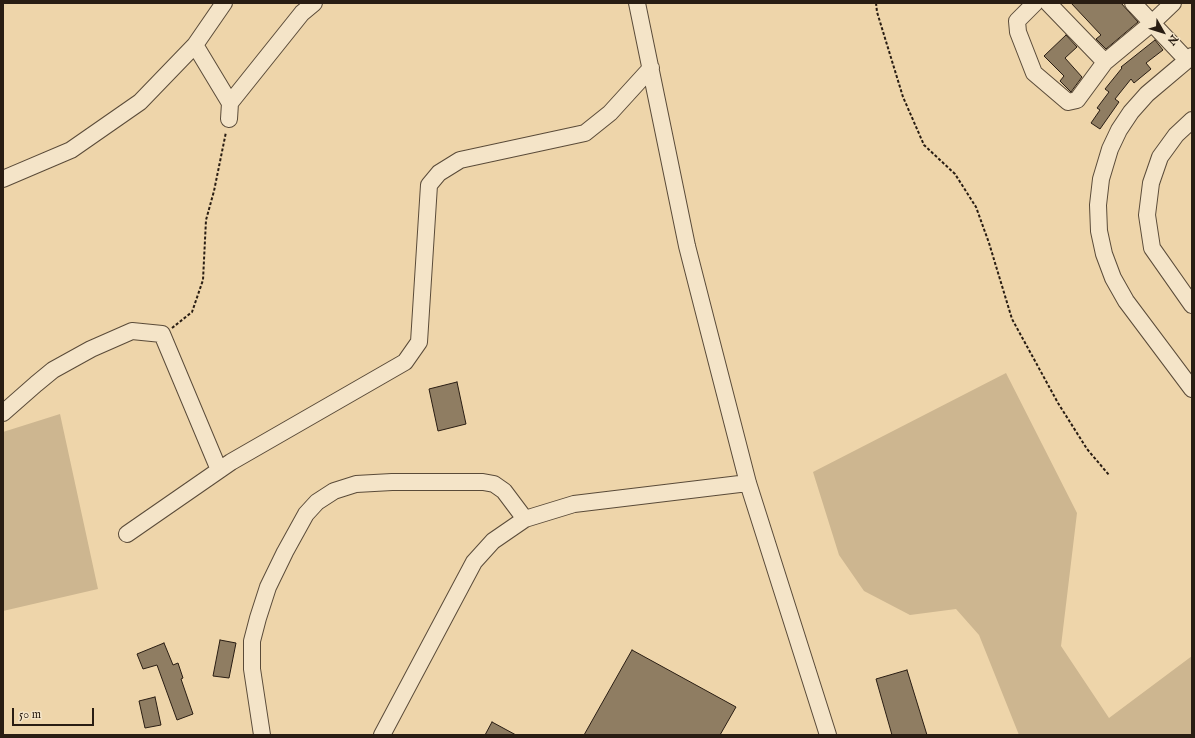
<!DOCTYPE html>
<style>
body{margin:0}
#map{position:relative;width:1195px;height:738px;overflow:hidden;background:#eed5aa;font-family:"IM FELL English",serif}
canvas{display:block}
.frame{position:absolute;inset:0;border:4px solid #291d13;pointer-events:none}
.north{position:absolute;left:1143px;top:12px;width:40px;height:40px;-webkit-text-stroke:3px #f4e4c8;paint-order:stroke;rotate:129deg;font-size:11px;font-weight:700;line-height:16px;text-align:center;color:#291d13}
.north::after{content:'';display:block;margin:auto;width:14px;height:18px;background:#291d13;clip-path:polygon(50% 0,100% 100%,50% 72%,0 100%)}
.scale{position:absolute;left:12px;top:708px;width:82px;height:18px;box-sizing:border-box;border:2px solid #291d13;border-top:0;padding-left:5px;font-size:12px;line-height:14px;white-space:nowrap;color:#291d13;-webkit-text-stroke:3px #f4e4c8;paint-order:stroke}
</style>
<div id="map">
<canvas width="1195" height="738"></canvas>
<div class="frame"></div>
<div class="north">N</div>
<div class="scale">50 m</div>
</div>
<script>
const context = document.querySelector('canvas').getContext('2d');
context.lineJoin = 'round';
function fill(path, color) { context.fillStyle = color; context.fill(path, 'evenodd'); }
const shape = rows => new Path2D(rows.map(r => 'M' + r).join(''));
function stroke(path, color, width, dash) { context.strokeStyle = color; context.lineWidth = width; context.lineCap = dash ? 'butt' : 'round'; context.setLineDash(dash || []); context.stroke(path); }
fill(shape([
 [1006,373,1077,513,1061,646,1109,718,1192,656,1192,735,1019,735,979,635,956,609,910,615,864,591,839,555,813,472],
 [60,414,98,589,3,611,3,432]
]), '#cdb690');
const building = shape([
 [1071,3,1121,3,1138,22,1106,49,1096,39,1101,35,1071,3],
 [1066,35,1077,47,1065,58,1082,77,1071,92,1060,81,1064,76,1044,56,1066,35],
 [1155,40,1163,50,1146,63,1151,69,1134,83,1131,79,1115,99,1119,102,1100,129,1091,123,1100,110,1097,108,1109,92,1105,89,1122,68,1121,67,1155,40],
 [457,382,466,424,438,431,429,389,457,382],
 [220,640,236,643,229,678,213,676,220,640],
 [164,643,173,665,178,663,183,678,181,679,193,714,177,720,157,665,143,669,137,654,164,643],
 [632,650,736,707,720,735,584,735,632,650],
 [907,670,927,735,892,735,876,679,907,670],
 [155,697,161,725,145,728,139,701,155,697],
 [492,722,516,735,485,735,492,722]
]);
fill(building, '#8f7d62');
stroke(building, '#291d13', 1);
const minor = shape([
 [637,3,687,246,708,328,748,483,828,735],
 [1035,3,1017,21,1018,32,1034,73,1068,102,1077,100,1105,62,1152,23,1173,3],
 [1048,3,1105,62],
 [1133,3,1187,60],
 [195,45,230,103,229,119],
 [1192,56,1147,94,1131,112,1119,130,1110,149,1101,179,1098,205,1099,231,1104,254,1113,278,1126,301,1192,389],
 [230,103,302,13,314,3],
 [1192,120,1176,135,1160,157,1151,183,1147,215,1152,248,1192,305],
 [3,179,71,150,140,102,195,45,224,3],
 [3,413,36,384,53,370,91,349,132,331,162,334,219,470],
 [127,534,231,462,405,362,419,342,429,185,439,173,460,160,585,133,610,113,651,68],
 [262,735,252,669,252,641,258,618,268,587,285,552,306,514,317,502,334,491,356,484,392,482,483,482,494,484,504,491,525,519],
 [382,735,474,562,493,541,525,519,574,504,748,483]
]);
stroke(minor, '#5a4b39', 18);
stroke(shape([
 [876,3,877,12,903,97,924,145,955,174,976,207,989,243,1012,319,1058,403,1087,449,1109,475],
 [172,328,192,312,203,280,206,220,214,191,226,132]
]), '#291d13', 2, [3, 2]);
stroke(minor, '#f4e4c8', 16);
</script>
